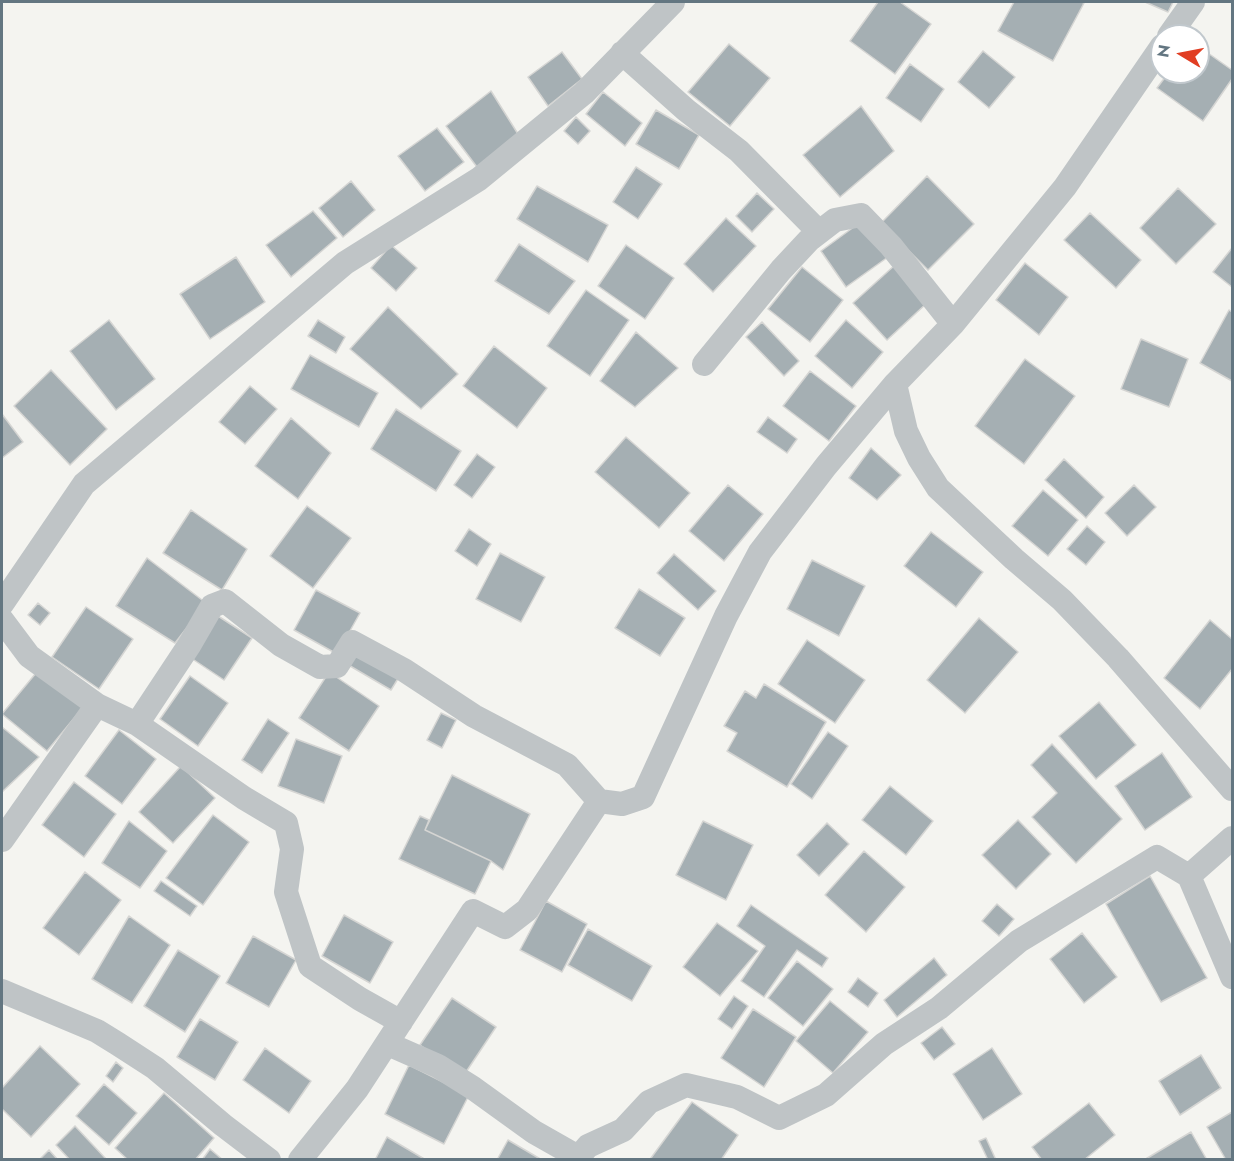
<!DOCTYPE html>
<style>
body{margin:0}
#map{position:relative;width:1234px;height:1161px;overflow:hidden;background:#f4f4f0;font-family:Jost,sans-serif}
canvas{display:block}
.frame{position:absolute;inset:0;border:3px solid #637681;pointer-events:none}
.north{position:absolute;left:1150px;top:24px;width:60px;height:60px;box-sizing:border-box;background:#fff;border:2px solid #c1c8cd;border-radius:50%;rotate:280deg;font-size:16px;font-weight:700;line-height:24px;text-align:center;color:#637681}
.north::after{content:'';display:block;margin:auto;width:21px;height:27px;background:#e13e23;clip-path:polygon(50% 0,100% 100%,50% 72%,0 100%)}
</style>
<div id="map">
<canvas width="1234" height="1161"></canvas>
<div class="frame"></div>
<div class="north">N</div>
</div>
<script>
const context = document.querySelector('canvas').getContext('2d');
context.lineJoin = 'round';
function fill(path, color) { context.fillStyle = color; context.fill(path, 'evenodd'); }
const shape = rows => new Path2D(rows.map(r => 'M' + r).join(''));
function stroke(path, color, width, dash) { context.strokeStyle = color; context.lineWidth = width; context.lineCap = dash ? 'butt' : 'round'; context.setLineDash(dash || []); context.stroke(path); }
const building = shape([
 [878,2,900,2,931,24,895,74,850,41,878,2],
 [1014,2,1081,2,1084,3,1053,61,998,31,1014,2],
 [1145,2,1173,2,1168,12,1145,2],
 [729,44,770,78,730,126,688,92,729,44],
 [1198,46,1232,70,1232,79,1203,121,1157,88,1169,72,1198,72,1198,46],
 [983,51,1015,77,989,108,958,82,983,51],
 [562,52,582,79,548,106,528,77,562,52],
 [910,64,944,89,921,122,886,98,910,64],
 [491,91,518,134,477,167,446,126,491,91],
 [603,92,642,123,625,146,586,114,603,92],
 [861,106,894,151,840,197,803,155,861,106],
 [656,110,699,135,679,169,636,144,656,110],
 [576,117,590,131,578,144,564,131,576,117],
 [437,128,464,162,425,191,398,156,437,128],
 [636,167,662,184,638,219,613,202,636,167],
 [927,176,974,224,928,270,881,223,927,176],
 [351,181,375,210,343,237,319,208,351,181],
 [537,186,608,225,588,262,517,219,537,186],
 [1178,188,1216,224,1176,264,1140,228,1178,188],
 [757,193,774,209,752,232,736,216,757,193],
 [313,211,337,238,291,277,266,245,313,211],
 [1090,213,1141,260,1116,288,1064,240,1090,213],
 [726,218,756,246,713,292,684,264,726,218],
 [862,221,888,257,846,287,821,251,862,221],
 [519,244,575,281,549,314,495,281,519,244],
 [391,245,417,268,396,291,371,268,391,245],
 [626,245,674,278,645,319,598,286,626,245],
 [1232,248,1232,287,1213,272,1232,248],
 [236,257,265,302,210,339,180,294,236,257],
 [1025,263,1068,297,1039,335,996,300,1025,263],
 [895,265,928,302,887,340,853,303,895,265],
 [802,267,843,300,810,342,768,309,802,267],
 [586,290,629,320,590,376,547,346,586,290],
 [388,307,458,374,421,409,350,349,388,307],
 [1229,310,1232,312,1232,381,1200,363,1229,310],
 [109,320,155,379,116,410,70,351,109,320],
 [318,320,345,337,336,353,308,336,318,320],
 [846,320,883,352,852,388,815,356,846,320],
 [762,322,799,361,784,376,746,337,762,322],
 [636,332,678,368,635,407,600,381,636,332],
 [1141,339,1188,359,1169,407,1121,389,1141,339],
 [494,346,547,388,517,428,463,386,494,346],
 [310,355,378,393,359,427,291,389,310,355],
 [1025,359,1075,396,1024,464,975,426,1025,359],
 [51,370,107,429,70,465,14,406,51,370],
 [810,371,856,406,829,441,783,406,810,371],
 [250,386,277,409,245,444,219,422,250,386],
 [396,409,461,451,436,491,371,449,396,409],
 [2,414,23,442,2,458,2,414],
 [768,417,797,439,787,453,757,432,768,417],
 [291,418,331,453,298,499,255,466,291,418],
 [626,437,690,493,659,528,595,472,626,437],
 [871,448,901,475,877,500,849,478,871,448],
 [477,454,495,467,472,498,454,485,477,454],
 [1064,459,1104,497,1086,518,1045,480,1064,459],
 [728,485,763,514,724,561,689,531,728,485],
 [1134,485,1156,507,1127,536,1105,513,1134,485],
 [1043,490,1078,520,1048,556,1012,526,1043,490],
 [307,506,351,538,313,588,270,556,307,506],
 [191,510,247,549,222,590,163,553,191,510],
 [1087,526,1105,542,1086,565,1067,549,1087,526],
 [469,529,491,544,477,566,455,551,469,529],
 [931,532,983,572,956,607,904,566,931,532],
 [500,553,545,577,521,622,476,599,500,553],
 [674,554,716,591,698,610,657,573,674,554],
 [147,558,206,603,175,643,116,606,147,558],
 [812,560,865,586,839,636,787,609,812,560],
 [639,589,685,618,660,656,615,628,639,589],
 [316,590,360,613,337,654,294,630,316,590],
 [38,603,50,613,40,625,28,615,38,603],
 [86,607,133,639,99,689,52,657,86,607],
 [218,616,252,638,224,680,191,658,218,616],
 [979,618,1018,652,965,713,927,680,979,618],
 [1210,620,1232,639,1232,669,1200,709,1164,678,1210,620],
 [807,640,865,680,835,723,778,684,807,640],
 [353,650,399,677,391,690,345,663,353,650],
 [41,667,85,705,47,751,2,714,41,667],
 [329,672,379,706,349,751,299,718,329,672],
 [190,676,228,703,198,746,160,719,190,676],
 [764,684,826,722,787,787,727,751,737,733,724,726,745,691,756,698,764,684],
 [1099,702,1136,745,1096,779,1059,736,1099,702],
 [441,713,456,720,442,748,427,740,441,713],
 [268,719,289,733,262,773,242,760,268,719],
 [2,727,39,757,2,792,2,727],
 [119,730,156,759,122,804,85,776,119,730],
 [828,732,848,746,812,799,791,784,828,732],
 [296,739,342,756,324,803,278,786,296,739],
 [1052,744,1122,819,1076,863,1032,817,1057,793,1031,765,1052,744],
 [1162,753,1192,797,1145,830,1115,786,1162,753],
 [181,766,215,798,173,843,139,812,181,766],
 [452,775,530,814,503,870,491,861,425,830,452,775],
 [74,782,116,814,84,857,42,825,74,782],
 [890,786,933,821,906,855,862,820,890,786],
 [213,815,249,842,203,905,166,878,213,815],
 [420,816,429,820,425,830,491,861,475,894,399,859,420,816],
 [1018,820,1051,854,1016,889,982,855,1018,820],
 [129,821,167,851,140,888,102,863,129,821],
 [703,821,753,845,726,900,676,875,703,821],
 [827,823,849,844,819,876,797,855,827,823],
 [864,851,905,887,866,932,825,895,864,851],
 [85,872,121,900,79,955,43,928,85,872],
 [1150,876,1207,978,1161,1002,1106,904,1150,876],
 [161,881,197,906,190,916,154,891,161,881],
 [546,901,587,924,562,972,520,950,546,901],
 [997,904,1014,919,999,936,982,921,997,904],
 [751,905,828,958,822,967,797,950,764,997,741,981,765,946,737,926,751,905],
 [344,915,393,942,370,983,322,956,344,915],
 [129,916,170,945,132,1003,92,979,129,916],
 [717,923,758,951,720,996,683,967,717,923],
 [588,929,652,966,632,1001,568,965,588,929],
 [1082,933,1117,977,1084,1003,1050,959,1082,933],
 [253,936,296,960,269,1007,226,983,253,936],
 [178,950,220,976,185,1032,144,1006,178,950],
 [934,958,947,975,897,1017,884,1000,934,958],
 [797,961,833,989,803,1026,768,998,797,961],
 [858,978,878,993,868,1007,848,992,858,978],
 [734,996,748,1006,732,1029,718,1019,734,996],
 [452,998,496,1027,464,1075,420,1045,452,998],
 [830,1001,868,1032,833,1073,796,1041,830,1001],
 [753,1009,796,1037,764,1087,721,1058,753,1009],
 [200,1019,238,1042,215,1080,177,1057,200,1019],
 [942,1027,955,1044,934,1060,921,1043,942,1027],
 [40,1046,80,1084,31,1137,2,1109,2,1088,40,1046],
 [265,1048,311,1081,289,1113,243,1080,265,1048],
 [992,1048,1022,1094,983,1120,953,1074,992,1048],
 [1201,1055,1221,1088,1180,1115,1159,1081,1201,1055],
 [116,1062,123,1068,113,1082,106,1076,116,1062],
 [409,1065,469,1095,444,1144,385,1114,409,1065],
 [104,1084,137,1113,109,1145,76,1116,104,1084],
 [164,1093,214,1138,195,1160,128,1160,115,1148,164,1093],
 [692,1102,738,1135,721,1160,653,1160,651,1158,692,1102],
 [1089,1103,1115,1135,1084,1160,1042,1160,1032,1147,1089,1103],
 [1232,1112,1232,1160,1226,1160,1207,1127,1232,1112],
 [75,1126,107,1160,70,1160,56,1145,75,1126],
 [1191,1132,1207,1160,1144,1160,1191,1132],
 [387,1137,426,1160,375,1160,387,1137],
 [986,1138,996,1160,988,1160,979,1141,986,1138],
 [508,1140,542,1160,497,1160,508,1140],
 [210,1149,223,1160,202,1160,210,1149],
 [49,1150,58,1160,39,1160,49,1150]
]);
fill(building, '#a5afb3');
stroke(building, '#d5d5d3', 1.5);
stroke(shape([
 [1169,36,1193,2],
 [622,53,686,110,739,151,819,232],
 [704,364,781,270,809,240,835,220,861,215,891,246,953,324],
 [895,384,906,431,919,458,938,488,1014,559,1062,600,1118,658,1232,789],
 [2,604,84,484,345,263,479,179,584,93,673,2],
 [2,620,29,656,97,705,2,840],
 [97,705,137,724,244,798,286,823,292,849,286,892,310,966,360,999,401,1022],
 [137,724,190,644,212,606,225,601,281,645,320,667,337,666,352,642,404,670,474,716,567,765,599,801],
 [1232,838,1189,876,1232,977],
 [2,991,97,1031,118,1044,155,1068,223,1125,269,1160],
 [388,1044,438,1066,473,1088,534,1132,578,1157],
 [300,1160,357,1089,473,911,505,927,527,910,599,801,622,804,643,797,726,616,760,552,826,466,895,384,953,324,1065,187,1162,46],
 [576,1160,588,1146,623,1130,649,1102,686,1085,737,1097,779,1118,826,1095,884,1044,939,1008,1019,941,1157,857,1189,876]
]), '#bfc4c6', 24);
</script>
